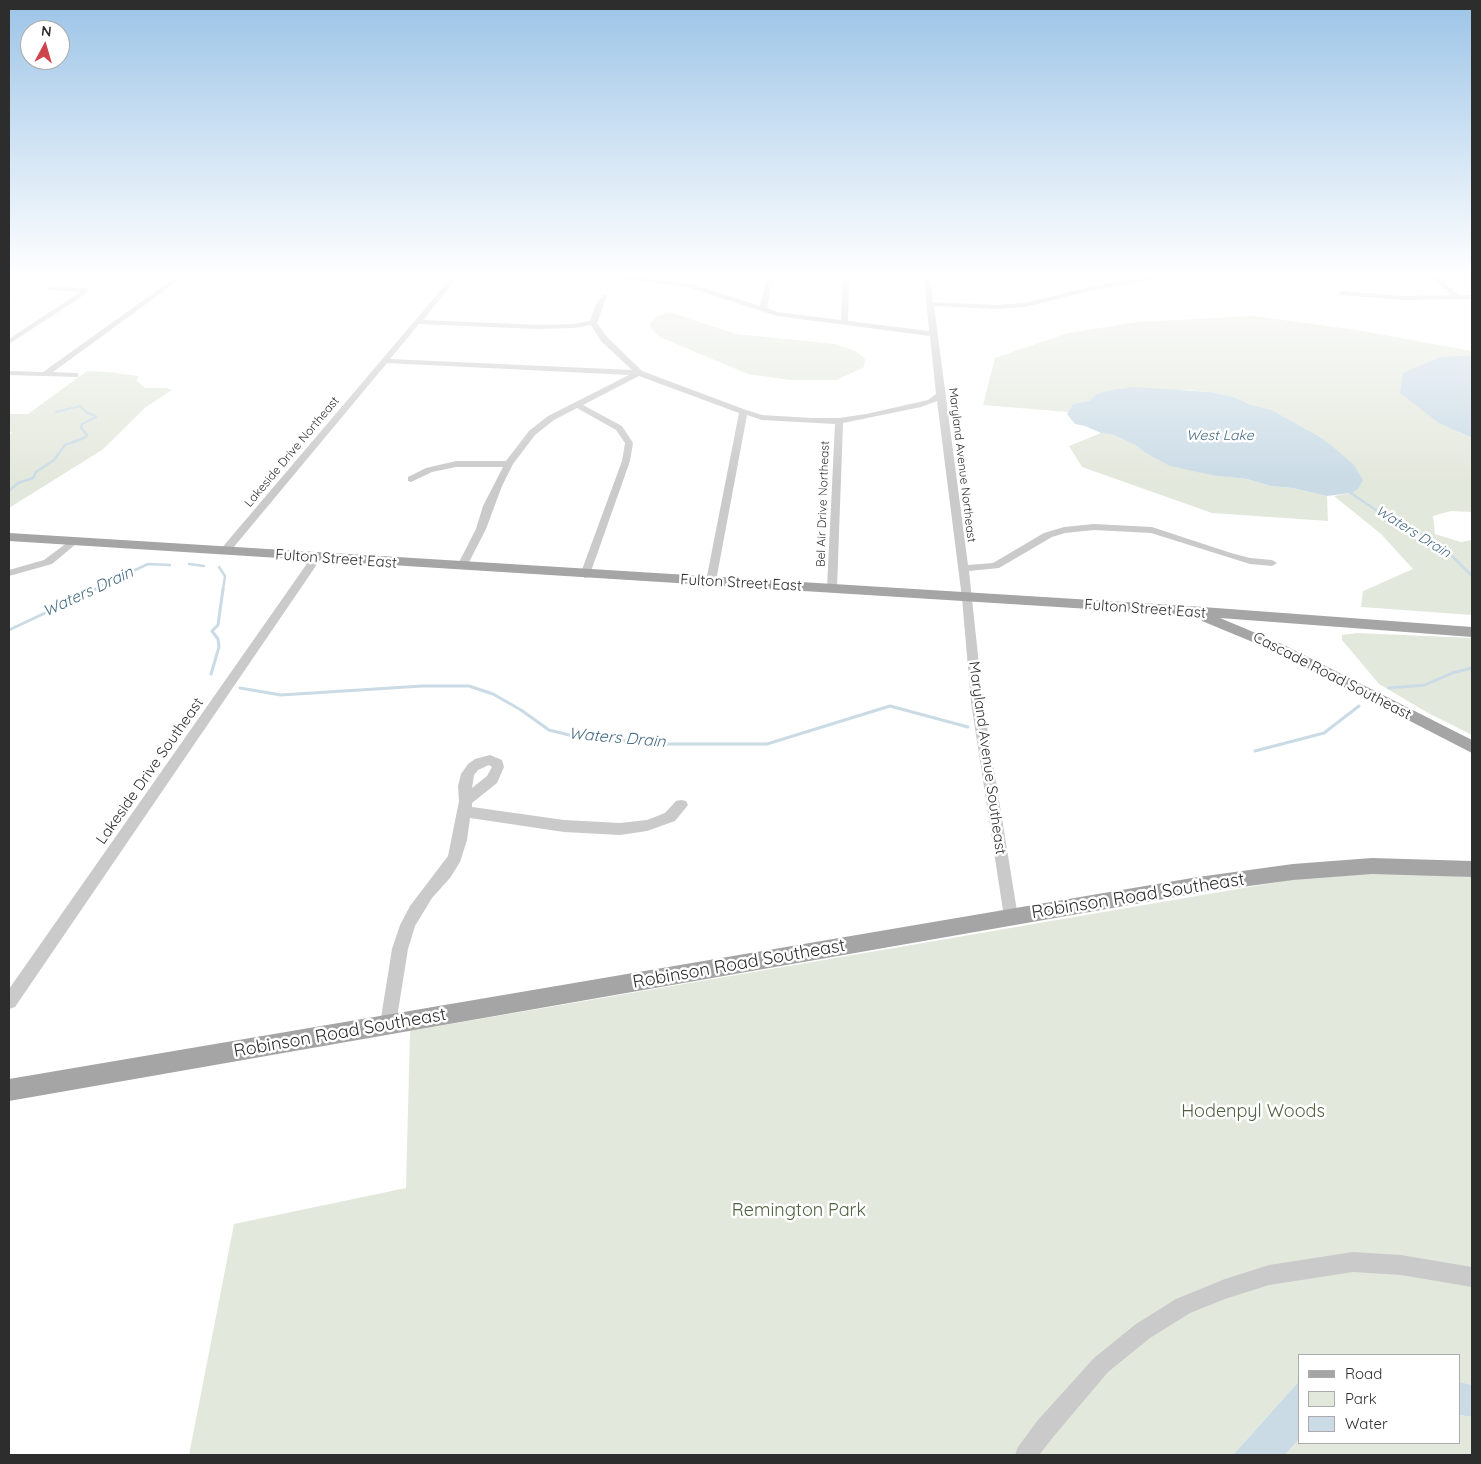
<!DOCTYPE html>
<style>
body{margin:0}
#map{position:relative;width:1481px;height:1464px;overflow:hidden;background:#fff;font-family:Quicksand,sans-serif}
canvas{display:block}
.frame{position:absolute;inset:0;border:10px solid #2d2d2d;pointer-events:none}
.legend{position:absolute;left:1298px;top:1354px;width:162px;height:90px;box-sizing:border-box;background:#fff;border:1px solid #ababab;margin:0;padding:6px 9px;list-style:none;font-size:15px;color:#2d2d2d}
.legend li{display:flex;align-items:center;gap:10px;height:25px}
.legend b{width:25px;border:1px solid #ababab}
.north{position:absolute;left:20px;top:20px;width:50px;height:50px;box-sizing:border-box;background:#fff;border:1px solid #ababab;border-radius:50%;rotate:6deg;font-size:14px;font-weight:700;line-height:20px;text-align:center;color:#2d2d2d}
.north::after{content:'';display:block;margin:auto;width:18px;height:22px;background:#ce444d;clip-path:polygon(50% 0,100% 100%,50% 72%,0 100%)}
</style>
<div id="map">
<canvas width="1481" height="1464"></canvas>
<div class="frame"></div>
<ul class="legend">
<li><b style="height:6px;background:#a5a5a5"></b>Road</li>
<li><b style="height:14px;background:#e3e8dc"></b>Park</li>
<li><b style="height:14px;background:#cadbe6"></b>Water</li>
</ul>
<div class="north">N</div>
</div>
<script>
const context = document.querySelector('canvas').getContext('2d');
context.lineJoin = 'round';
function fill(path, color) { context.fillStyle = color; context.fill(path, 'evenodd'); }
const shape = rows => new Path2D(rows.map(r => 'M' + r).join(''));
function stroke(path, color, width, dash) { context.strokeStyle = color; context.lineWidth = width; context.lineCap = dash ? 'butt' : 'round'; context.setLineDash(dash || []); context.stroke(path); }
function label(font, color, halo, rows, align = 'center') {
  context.font = font + ' Quicksand,sans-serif'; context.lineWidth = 5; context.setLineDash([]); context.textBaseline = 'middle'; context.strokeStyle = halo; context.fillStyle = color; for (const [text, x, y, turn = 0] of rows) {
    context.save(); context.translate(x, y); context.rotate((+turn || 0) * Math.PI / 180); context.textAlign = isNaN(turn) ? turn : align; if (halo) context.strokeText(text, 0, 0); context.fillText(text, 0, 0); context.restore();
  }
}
fill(shape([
 [669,312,736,334,835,344,855,351,865,359,864,367,837,380,790,380,748,374,660,337,652,330,650,323,658,316],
 [1253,316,1357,330,1472,351,1472,355,1440,357,1458,432,1472,438,1472,512,1451,511,1433,516,1435,534,1461,542,1472,540,1472,615,1361,607,1363,591,1413,569,1381,534,1334,496,1351,493,1320,437,1272,410,1249,404,1234,397,1210,392,1187,390,1095,395,1089,401,1073,404,1068,412,983,405,995,358,1068,333,1137,322],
 [87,371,108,372,138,376,137,381,145,388,166,388,172,390,146,407,102,450,9,508,9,435,12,432,9,432,9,414,28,414],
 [1101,433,1114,435,1137,446,1144,452,1216,476,1247,479,1270,486,1292,488,1327,496,1328,521,1212,513,1082,467,1069,446],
 [1357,633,1472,638,1472,735,1428,713,1379,684,1342,640,1342,635],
 [1351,873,1413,873,1472,877,1472,1385,1460,1382,1460,1355,1300,1355,1300,1380,1233,1455,189,1455,234,1224,406,1188,410,1031,1290,880],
 [1460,1415,1472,1417,1472,1455,1285,1455,1300,1438,1300,1443,1460,1443]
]), '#e3e8dc');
fill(shape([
 [1472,355,1472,438,1439,423,1400,393,1403,373,1440,357],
 [1134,387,1210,392,1234,397,1249,404,1272,410,1320,437,1333,447,1354,465,1363,480,1358,489,1351,493,1327,496,1292,488,1270,486,1247,479,1216,476,1170,466,1144,452,1137,446,1114,435,1101,433,1085,426,1075,424,1067,414,1073,404,1089,401,1095,395,1107,391],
 [1300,1380,1300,1438,1285,1455,1233,1455],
 [1460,1382,1472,1385,1472,1417,1460,1415]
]), '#cadbe6');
stroke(shape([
 [56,412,80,406,87,413,94,415]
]), '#cadbe6', 2);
stroke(shape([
 [9,491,18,483,33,478,36,472,54,460,65,445,84,438,87,435,81,428,82,424,96,417,89,413],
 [1351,493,1383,515,1397,518,1445,549,1472,576],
 [189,564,204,566],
 [219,567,225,576,223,590],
 [93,590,148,564,170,565]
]), '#cadbe6', 2.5);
stroke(shape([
 [9,630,96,589],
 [211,674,219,647,218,639,212,631,218,625,223,589],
 [240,688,281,695,422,686,469,686,493,694,521,710,549,730,573,736,660,744,767,744,890,706,968,727],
 [1389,688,1425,685,1452,673,1472,668],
 [1255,751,1324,733,1359,706]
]), '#cadbe6', 3);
fill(shape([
 [176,277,183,277,53,372,75,373,78,373,78,377,9,375,9,371,43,372,176,277],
 [452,277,458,277,423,320,538,325,574,324,590,321,596,304,603,295,607,295,597,323,607,337,642,371,746,410,762,415,811,418,839,418,866,414,928,400,936,394,930,336,777,316,687,287,624,279,621,277,637,277,688,283,760,306,767,277,773,277,767,308,778,312,841,320,843,277,849,277,848,321,929,331,924,277,930,277,933,302,996,305,1025,303,1097,285,1149,277,1162,277,1159,279,1097,289,1025,307,996,309,934,306,968,565,993,563,1044,533,1064,527,1094,524,1152,527,1231,553,1250,558,1272,560,1277,563,1272,566,1250,564,1151,533,1094,530,1065,533,1052,537,999,568,969,571,983,702,1018,917,1016,922,1011,924,1006,922,1004,917,971,702,962,598,937,401,921,407,843,423,837,588,832,591,827,588,835,424,762,420,747,415,716,581,711,584,706,581,739,413,639,376,583,405,622,426,633,443,630,461,589,577,585,578,580,575,622,461,625,443,616,430,577,408,554,420,535,435,513,464,502,486,486,529,467,566,462,569,458,568,457,566,476,529,483,506,503,467,456,467,432,472,411,482,408,481,408,477,426,468,456,461,506,461,529,431,548,416,629,375,387,363,228,554,220,554,220,550,452,277],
 [419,324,538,329,574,328,591,325,601,341,632,370,390,359,419,324],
 [1431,277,1438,277,1459,295,1472,295,1472,299,1404,300,1341,295,1338,293,1341,291,1404,296,1451,295,1431,277],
 [47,287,85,288,88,290,84,295,9,344,9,339,80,292,49,290,46,288,47,287],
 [72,539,76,540,76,544,52,564,9,576,9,570,44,560,72,539],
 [317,554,322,557,15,1007,9,1009,9,989,313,555,317,554],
 [490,755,502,760,504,767,497,783,472,803,472,807,564,820,620,823,647,820,665,813,676,801,681,800,686,801,688,805,675,821,647,831,620,835,564,832,470,818,467,840,460,862,450,878,432,898,415,926,408,949,396,1024,394,1030,388,1032,382,1030,380,1024,392,949,400,925,410,906,448,856,459,801,458,786,461,774,468,764,475,759,490,755],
 [489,765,492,767,487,776,472,788,474,775,478,770,489,765],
 [1353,1252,1401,1255,1472,1267,1472,1287,1401,1275,1353,1272,1269,1285,1225,1299,1190,1313,1150,1338,1108,1372,1054,1436,1039,1455,1015,1455,1018,1447,1038,1420,1094,1358,1136,1324,1176,1299,1225,1279,1269,1265,1353,1252]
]), '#cacaca');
fill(shape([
 [9,533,1189,606,1472,627,1472,637,1220,618,1282,644,1472,740,1472,753,1272,650,1202,621,1201,616,9,541,9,533],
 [1372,858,1472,861,1472,877,1372,874,1293,880,1198,893,9,1101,9,1079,1198,877,1293,864,1372,858]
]), '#a5a5a5');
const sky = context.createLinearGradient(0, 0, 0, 482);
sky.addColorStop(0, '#9cc4e7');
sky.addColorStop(0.57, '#fff');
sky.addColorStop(1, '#ffffff00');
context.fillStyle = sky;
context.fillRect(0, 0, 1481, 482);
label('12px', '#2d2d2d', '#fff', [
 ["Lakeside Drive Northeast",292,452,-50],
 ["Maryland Avenue Northeast",962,465,83],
 ["Bel Air Drive Northeast",823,504,-88]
]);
label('italic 14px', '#456b84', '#fff', [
 ["West Lake",1220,436],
 ["Waters Drain",1413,532,32]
]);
label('15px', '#2d2d2d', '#fff', [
 ["Fulton Street East",336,559,4],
 ["Fulton Street East",741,583,3],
 ["Fulton Street East",1145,609,4],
 ["Cascade Road Southeast",1332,676,27],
 ["Maryland Avenue Southeast",987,758,82],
 ["Lakeside Drive Southeast",150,771,-55]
]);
label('italic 16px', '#456b84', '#fff', [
 ["Waters Drain",88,592,-25],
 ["Waters Drain",617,738,5]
]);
label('18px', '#2d2d2d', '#fff', [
 ["Robinson Road Southeast",1138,896,-9],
 ["Robinson Road Southeast",739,964,-10],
 ["Robinson Road Southeast",340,1033,-10]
]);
label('18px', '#506240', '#fff', [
 ["Hodenpyl Woods",1253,1112],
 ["Remington Park",799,1211]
]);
</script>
